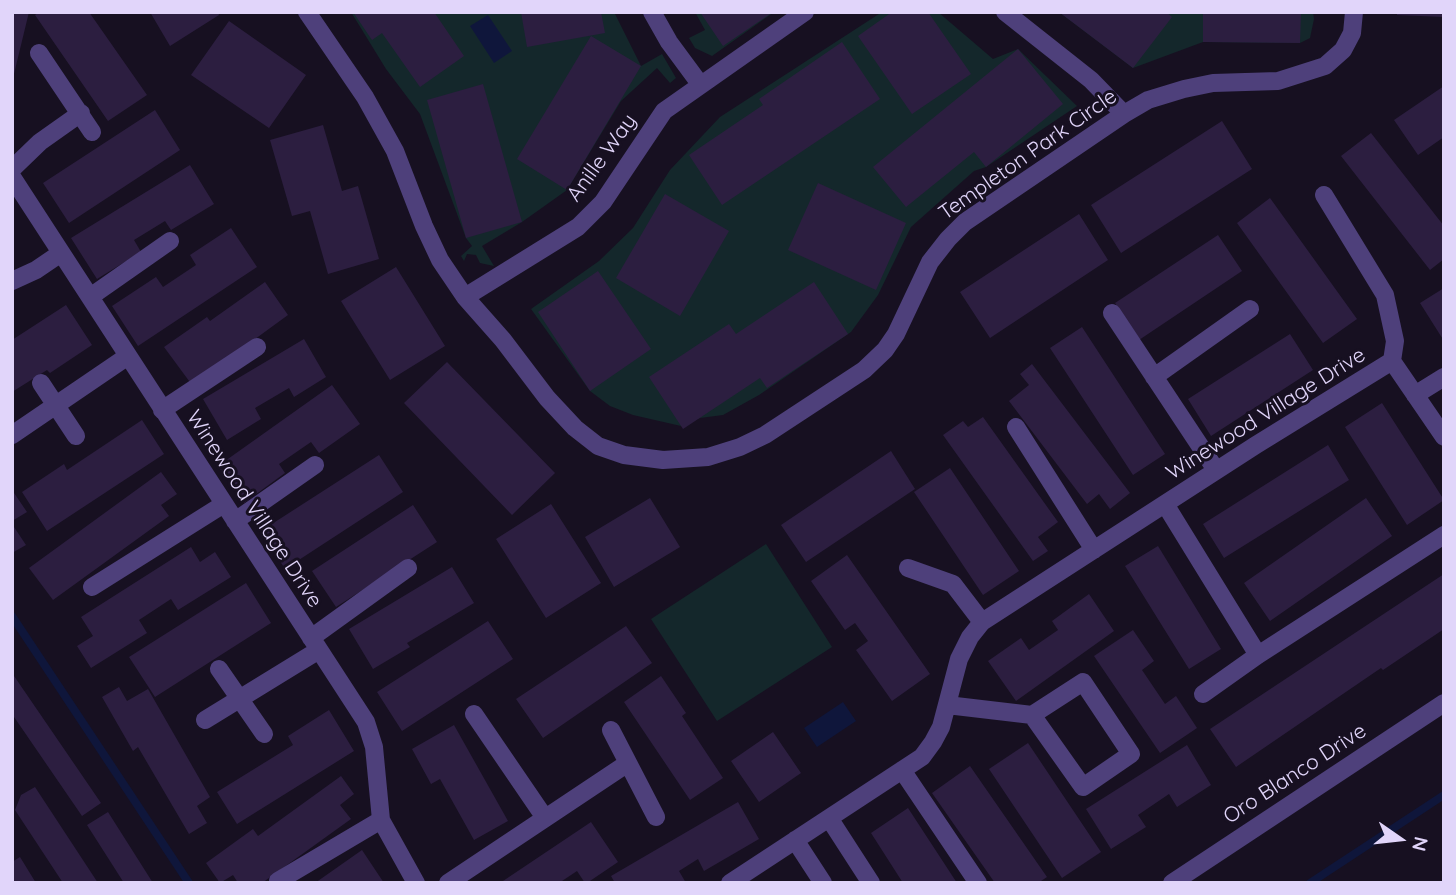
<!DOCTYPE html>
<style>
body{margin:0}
#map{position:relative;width:1456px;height:895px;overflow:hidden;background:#171021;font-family:Quicksand,sans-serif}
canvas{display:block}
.frame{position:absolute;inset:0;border:14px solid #e1d5fa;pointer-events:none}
.north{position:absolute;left:1365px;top:804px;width:70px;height:70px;-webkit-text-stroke:5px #171021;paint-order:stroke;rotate:104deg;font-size:19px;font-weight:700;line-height:28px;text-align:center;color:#e1d5fa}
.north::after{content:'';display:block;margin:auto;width:24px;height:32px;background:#e1d5fa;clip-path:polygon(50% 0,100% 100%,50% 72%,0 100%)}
</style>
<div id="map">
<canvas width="1456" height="895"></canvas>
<div class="frame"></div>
<div class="north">N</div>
</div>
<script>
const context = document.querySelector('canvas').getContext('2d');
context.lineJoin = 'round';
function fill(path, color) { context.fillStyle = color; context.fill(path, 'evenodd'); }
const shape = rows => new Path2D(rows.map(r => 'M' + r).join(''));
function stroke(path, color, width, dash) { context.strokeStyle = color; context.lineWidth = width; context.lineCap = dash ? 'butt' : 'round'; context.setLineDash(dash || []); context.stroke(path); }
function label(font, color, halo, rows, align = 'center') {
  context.font = font + ' Quicksand,sans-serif'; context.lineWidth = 6; context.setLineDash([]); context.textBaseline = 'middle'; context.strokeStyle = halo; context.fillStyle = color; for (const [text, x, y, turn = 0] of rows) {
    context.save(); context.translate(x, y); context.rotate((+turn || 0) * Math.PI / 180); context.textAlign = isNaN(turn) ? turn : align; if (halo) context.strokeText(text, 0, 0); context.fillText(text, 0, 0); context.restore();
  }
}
fill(shape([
 [351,12,614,12,641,66,662,54,676,78,670,83,657,68,621,101,567,190,522,222,482,246,494,266,480,263,476,255,467,254,464,261,461,256,472,246,466,238,420,114,386,69],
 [695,12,774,12,712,56,695,48,689,38,705,30],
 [882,12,938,12,993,59,1018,49,1077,106,986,167,974,171,911,227,878,295,851,332,759,395,723,415,700,418,681,426,633,415,610,406,590,391,531,309,599,261,633,228,670,170,720,117],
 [1059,12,1313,12,1314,19,1310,38,1300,43,1203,42,1133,68],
 [766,544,832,647,717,721,651,619]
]), '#14272b');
fill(shape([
 [488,15,512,51,494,63,470,26],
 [843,702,856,721,817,747,804,728]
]), '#0f163b');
stroke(shape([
 [12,616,189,883],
 [1310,883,1444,795]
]), '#0f163b', 8);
fill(shape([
 [12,12,29,12,13,78,12,78],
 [39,12,89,12,147,95,108,121,35,15],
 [150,12,218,12,219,15,170,46],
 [353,12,434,12,464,56,420,87,382,33,372,40],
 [521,12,601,12,605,33,527,47],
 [700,12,773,12,723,46],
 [892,12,928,12,971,74,912,114,858,36],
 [1059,12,1166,12,1172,17,1133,68],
 [1203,12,1301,12,1300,43,1203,42],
 [1397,12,1444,12,1444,17,1397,15],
 [229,21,306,75,269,128,191,75],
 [591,36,641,66,567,190,517,159],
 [842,42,880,99,722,205,689,155,763,105,759,99],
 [1018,49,1063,104,986,167,974,152,906,207,873,167],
 [483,84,522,222,466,238,427,100],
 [1444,86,1444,137,1418,155,1394,120],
 [155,110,180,150,69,223,43,183],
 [1222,121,1252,169,1121,253,1091,205],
 [323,125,342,191,358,186,379,259,328,274,310,211,292,216,270,140],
 [1371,133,1444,226,1444,259,1430,270,1341,156],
 [190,165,214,204,171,230,165,221,134,240,141,252,97,279,71,238],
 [818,183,906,223,876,290,788,250],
 [665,194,729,231,680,316,616,278],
 [1270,198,1357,319,1323,343,1237,223],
 [1079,214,1108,260,990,338,960,292],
 [231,228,257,267,138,346,112,306,156,277,163,287,196,265,190,255],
 [1218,235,1242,271,1139,340,1115,303],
 [396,267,445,346,390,380,341,301],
 [598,271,651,349,590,391,538,312],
 [265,282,288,315,192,385,164,347,207,317,210,321],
 [814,282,848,334,767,388,760,378,683,429,649,377,729,324,736,334],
 [1444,288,1444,341,1420,303],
 [66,305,92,345,50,373,47,370,12,392,12,340],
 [1082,327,1165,454,1133,475,1050,348],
 [1290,334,1313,370,1211,436,1188,399],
 [304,339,326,377,294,397,289,388,255,408,261,419,227,440,203,399],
 [447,362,555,473,512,515,404,403],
 [1032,364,1130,493,1110,509,1099,494,1087,504,1009,401,1029,385,1020,374],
 [332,385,360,424,319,453,311,442,279,464,285,473,244,503,218,466],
 [1382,403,1444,500,1407,525,1345,427],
 [983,417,1058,522,1038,537,1048,551,1033,561,943,435,963,421,968,427],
 [142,420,164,454,47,531,22,492,64,464,67,470],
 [1328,445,1349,480,1224,558,1203,524],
 [891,451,915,489,806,562,781,525],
 [379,455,403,492,285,569,261,531],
 [950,468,1019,571,983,595,914,492],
 [161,472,177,494,161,505,169,516,53,600,29,568],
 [12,490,27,512,12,521],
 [650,498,680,547,614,587,585,537],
 [1366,498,1392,536,1270,621,1244,583],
 [551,504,601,583,546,618,496,539],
 [413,505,437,542,336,607,312,571],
 [12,524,26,545,12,553],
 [1158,546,1221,649,1189,669,1125,566],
 [191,547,200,562,215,552,231,577,178,610,171,599,139,620,147,633,91,668,77,646,93,636,81,617],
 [847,555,930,674,892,701,856,650,868,641,855,623,845,630,811,581],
 [452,567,474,603,407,643,410,647,373,669,349,629],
 [1444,574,1444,629,1383,670,1381,668,1236,767,1210,729],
 [246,583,271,623,155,697,129,657],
 [1089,594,1114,631,1016,701,988,661,1021,638,1029,650,1058,630,1052,621],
 [488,621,513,659,402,731,377,692],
 [626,626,652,663,543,738,516,699],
 [1133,630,1154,661,1142,670,1165,704,1176,696,1197,728,1160,753,1094,656],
 [12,673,101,803,82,816,12,714],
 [661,676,686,713,682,716,723,778,690,800,624,702],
 [119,687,127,701,148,689,210,797,197,806,207,823,189,834,138,747,133,751,102,697],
 [329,710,354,751,237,824,217,792,293,745,288,736],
 [454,725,508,821,474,840,440,779,431,784,412,749],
 [773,732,801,773,759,802,731,761],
 [1028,743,1101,852,1062,878,989,769],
 [1187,745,1211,785,1177,807,1169,794,1138,815,1146,827,1111,849,1086,809],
 [970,766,1047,877,1038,883,995,883,932,793],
 [341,776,354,794,340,805,351,819,262,883,238,883,233,875,220,883,206,863,253,829,258,836],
 [35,787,98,883,63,883,15,810,21,795],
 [738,802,759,839,704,871,698,859,679,871,686,883,615,883,611,876],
 [908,808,957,883,903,883,871,833],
 [108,812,153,883,124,883,87,825],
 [591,822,618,862,587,883,585,883,577,871,559,883,500,883],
 [362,850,384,883,315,883],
 [20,857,36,883,12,883,12,862]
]), '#2c1e40');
stroke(shape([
 [307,12,365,97,395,151,424,226,440,260,465,297,503,340,547,398,575,428,598,446,624,455,663,460,708,457,740,447,765,435,864,370,885,350,896,334,930,262,948,239,965,222,1124,114,1148,100,1184,89,1213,83,1278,81,1325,66,1343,50,1352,33,1354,12],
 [652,12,669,42,700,84],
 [1005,12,1091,80,1124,114],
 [39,53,92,132],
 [12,169,40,142,81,113],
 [12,177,366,722,374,747,381,820,416,883],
 [1324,195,1385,295,1395,341,1392,361],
 [12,281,36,270,61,253],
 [90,297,170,241],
 [465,297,578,227,603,202,664,111,805,12],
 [1112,313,1216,470],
 [1154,377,1250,309],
 [41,383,76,436],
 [1415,395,1444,377],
 [162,410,257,347],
 [1016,427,1094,550],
 [12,435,128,356],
 [1165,504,1258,655],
 [235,521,315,465],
 [908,568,953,584,982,622],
 [92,587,224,504],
 [311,638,408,568],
 [219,669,264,734],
 [1203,694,1258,655,1444,535],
 [947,705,1032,715,1083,787,1131,754,1083,682,1032,715],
 [474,714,545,818],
 [205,720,319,650],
 [611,730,656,817],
 [902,770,978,883],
 [829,818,871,883],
 [795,840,823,883],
 [278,881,381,820],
 [448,883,628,763],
 [730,883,922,757,933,742,941,727,959,659,970,637,982,622,1256,445,1392,361,1444,437],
 [1172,883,1444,703]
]), '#4e407b', 18);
label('21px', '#e1d5fa', '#171021', [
 ["Templeton Park Circle",1028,155,-35],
 ["Anille Way",602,158,-54],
 ["Winewood Village Drive",1266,414,-32],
 ["Winewood Village Drive",254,509,57],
 ["Oro Blanco Drive",1295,774,-33]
]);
</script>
